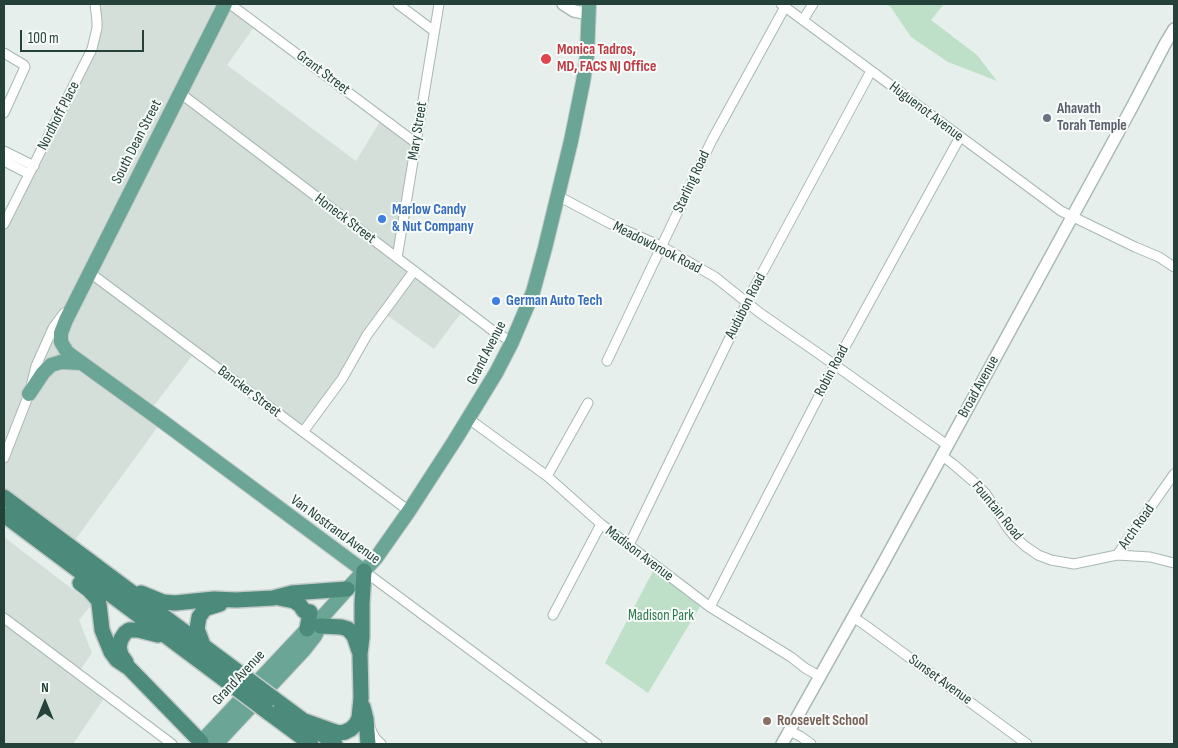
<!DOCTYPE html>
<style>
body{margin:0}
#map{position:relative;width:1178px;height:748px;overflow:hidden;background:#e6efeb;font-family:"Sofia Sans Condensed",sans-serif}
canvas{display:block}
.frame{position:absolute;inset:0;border:5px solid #24423a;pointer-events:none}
.north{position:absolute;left:20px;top:678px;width:50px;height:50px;-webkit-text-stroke:4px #f7fbf9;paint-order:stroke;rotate:0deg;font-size:14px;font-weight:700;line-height:20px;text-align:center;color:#24423a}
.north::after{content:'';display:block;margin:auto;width:18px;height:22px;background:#24423a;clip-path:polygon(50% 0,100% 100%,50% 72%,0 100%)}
.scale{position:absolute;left:20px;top:30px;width:124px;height:22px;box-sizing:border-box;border:2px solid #24423a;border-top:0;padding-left:6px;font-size:15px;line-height:18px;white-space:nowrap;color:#24423a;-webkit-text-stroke:4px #f7fbf9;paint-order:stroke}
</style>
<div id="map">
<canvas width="1178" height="748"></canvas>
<div class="frame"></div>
<div class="north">N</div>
<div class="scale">100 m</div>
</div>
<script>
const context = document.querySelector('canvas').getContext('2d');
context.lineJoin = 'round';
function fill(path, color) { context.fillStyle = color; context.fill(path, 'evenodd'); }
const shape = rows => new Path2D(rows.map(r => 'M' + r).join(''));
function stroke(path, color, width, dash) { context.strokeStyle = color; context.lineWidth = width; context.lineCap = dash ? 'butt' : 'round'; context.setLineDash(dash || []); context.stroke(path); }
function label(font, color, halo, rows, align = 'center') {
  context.font = font + ' "Sofia Sans Condensed",sans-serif'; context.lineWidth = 4; context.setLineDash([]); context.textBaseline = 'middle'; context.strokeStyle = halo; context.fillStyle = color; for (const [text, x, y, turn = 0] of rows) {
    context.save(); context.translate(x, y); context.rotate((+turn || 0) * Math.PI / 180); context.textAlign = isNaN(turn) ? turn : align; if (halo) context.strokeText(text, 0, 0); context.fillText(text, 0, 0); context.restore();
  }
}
fill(shape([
 [95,4,230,4,257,23,227,65,356,161,382,118,416,143,397,258,464,309,434,349,384,313,303,432,195,352,149,412,162,421,70,547,4,497,4,224,92,50],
 [4,537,92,604,79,620,92,653,78,673,105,697,73,744,4,744]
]), '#d4dfda');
fill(shape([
 [883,4,944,4,931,20,977,55,997,81,948,62,911,37,890,6],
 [653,571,701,605,648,693,605,663]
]), '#bfe0c8');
const minor = shape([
 [230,4,416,143],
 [398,4,434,31],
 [781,4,1061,211,1135,247,1159,257,1174,267],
 [803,20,813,4],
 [4,53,24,65,25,67,4,113],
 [180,93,492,330,512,342],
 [4,151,34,166],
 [4,161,29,174],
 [558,196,611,224,661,246,715,277,760,313,835,365,947,445],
 [4,224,92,49,97,28,97,21,95,4],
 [397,258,439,4],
 [89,272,409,511],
 [607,361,712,140,785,7],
 [469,419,547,476,601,524,710,607,791,657,805,668,819,676],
 [303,432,342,379,367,335,414,271],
 [941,455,953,464,974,482,986,494,1007,527,1015,537,1025,546,1038,555,1051,560,1074,564,1117,555,1150,557,1174,563],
 [4,458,29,394,36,366,53,328,64,313],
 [547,476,588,403],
 [629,545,754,288,871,71],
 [1117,555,1174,474],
 [364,571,597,744],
 [710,607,835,365,960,137],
 [553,615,601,524],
 [853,617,865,625,1027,744],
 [4,618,172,744],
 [370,728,375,738,381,744],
 [789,731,800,736,811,744]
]);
const tertiary = shape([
 [563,4,574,11,588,14],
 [782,744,880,569,1131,109,1165,44,1174,29]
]);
const primary = shape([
 [225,4,66,320,61,333,61,342,67,352,72,356,162,421,364,571],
 [29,394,43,373,51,365,61,362,80,363],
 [199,744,307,629,325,614,350,586,376,558,409,511,455,440,496,373,512,342,526,309,533,292,545,248,571,141,583,82,587,56,589,4],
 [216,744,304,650,315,636,324,617]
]);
const trunk = shape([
 [4,497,241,674],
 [4,515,229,683],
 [80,583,89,590,98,600,99,604,102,630,111,652,117,660,129,668,201,742],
 [141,593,163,602,175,603,214,599,236,600,273,598,292,593,347,589],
 [279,598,294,601,300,605,304,611,310,612,307,629],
 [320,626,341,627,348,629,354,636,359,651],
 [203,645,197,629,199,617,204,610,207,608,220,604],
 [126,662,121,655,119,647,121,639,125,633,129,630,138,630,158,635],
 [273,698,335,744],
 [363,707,366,719,368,744],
 [269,713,311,744],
 [302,720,330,730,339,733,345,732,351,729,356,724,359,718,361,698,360,654,362,637,362,604,364,571]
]);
stroke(minor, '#a8b8b2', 11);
stroke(tertiary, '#a8b8b2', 14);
stroke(primary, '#c2cac8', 16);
stroke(trunk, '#c2cac8', 18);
stroke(minor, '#fff', 9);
stroke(tertiary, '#fff', 11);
stroke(primary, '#6aa596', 14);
stroke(trunk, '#4c8a7c', 15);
const trunkBridge = shape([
 [241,674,273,698],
 [229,683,269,713]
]);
stroke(trunkBridge, '#c2cac8', 18, []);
stroke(trunkBridge, '#4c8a7c', 15);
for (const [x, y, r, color] of [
 [546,59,6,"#e0444e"],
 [1047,118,5,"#6b7280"],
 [382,219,5,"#3f7fe0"],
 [496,301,5,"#3f7fe0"],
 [767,721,5,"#8d6e63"]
]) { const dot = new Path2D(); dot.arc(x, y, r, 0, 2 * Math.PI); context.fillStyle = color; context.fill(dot); stroke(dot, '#f7fbf9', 2); }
label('bold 15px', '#be3a42', '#f7fbf9', [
 ["Monica Tadros,",557,50],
 ["MD, FACS NJ Office",557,67]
], 'left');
label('15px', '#24423a', '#f7fbf9', [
 ["Grant Street",323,73,37],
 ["Huguenot Avenue",926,112,37],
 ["Nordhoff Place",59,116,-63],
 ["Mary Street",418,131,-81],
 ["South Dean Street",137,142,-63],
 ["Starling Road",692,182,-65],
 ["Honeck Street",345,219,37],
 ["Meadowbrook Road",657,248,27],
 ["Audubon Road",746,306,-63],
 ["Grand Avenue",487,353,-63],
 ["Robin Road",832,371,-62],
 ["Broad Avenue",979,387,-61],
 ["Bancker Street",249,392,37],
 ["Fountain Road",997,511,51],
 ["Arch Road",1137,527,-55],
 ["Van Nostrand Avenue",335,530,36],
 ["Madison Avenue",639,554,37],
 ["Grand Avenue",239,678,-47],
 ["Sunset Avenue",940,680,36]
]);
label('bold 15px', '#5b616d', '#f7fbf9', [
 ["Ahavath",1057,109],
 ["Torah Temple",1057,126]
], 'left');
label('bold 15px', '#366cbe', '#f7fbf9', [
 ["Marlow Candy",392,210],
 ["& Nut Company",392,227],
 ["German Auto Tech",506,301]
], 'left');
label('15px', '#2d7a4b', '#f7fbf9', [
 ["Madison Park",661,616]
]);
label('bold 15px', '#785e54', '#f7fbf9', [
 ["Roosevelt School",777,721]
], 'left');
</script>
